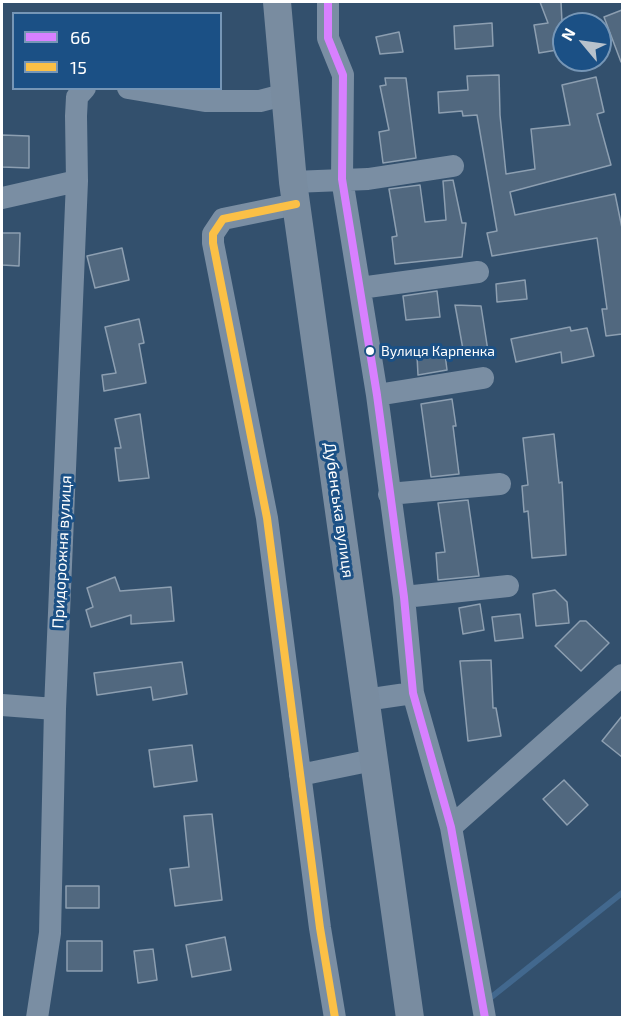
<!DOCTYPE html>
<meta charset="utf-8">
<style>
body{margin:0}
#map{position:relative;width:624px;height:1019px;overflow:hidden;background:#33506d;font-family:"Exo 2",sans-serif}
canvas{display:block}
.frame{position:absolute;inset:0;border:3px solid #fff;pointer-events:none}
.legend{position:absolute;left:12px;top:12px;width:210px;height:78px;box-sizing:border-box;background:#1b5085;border:2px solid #7696b6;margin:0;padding:8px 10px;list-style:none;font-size:18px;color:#fff}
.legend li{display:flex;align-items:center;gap:12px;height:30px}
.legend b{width:30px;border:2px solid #7696b6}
.north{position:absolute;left:552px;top:12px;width:60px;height:60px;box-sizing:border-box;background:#1b5085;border:2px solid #7696b6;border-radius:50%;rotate:299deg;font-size:16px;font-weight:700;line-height:24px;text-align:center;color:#fff}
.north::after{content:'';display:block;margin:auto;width:21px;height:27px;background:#b8c2cc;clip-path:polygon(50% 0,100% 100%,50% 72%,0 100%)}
</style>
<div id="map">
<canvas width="624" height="1019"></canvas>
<div class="frame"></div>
<ul class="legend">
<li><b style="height:8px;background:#d880ff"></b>66</li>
<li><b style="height:8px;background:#fbc046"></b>15</li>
</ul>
<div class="north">N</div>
</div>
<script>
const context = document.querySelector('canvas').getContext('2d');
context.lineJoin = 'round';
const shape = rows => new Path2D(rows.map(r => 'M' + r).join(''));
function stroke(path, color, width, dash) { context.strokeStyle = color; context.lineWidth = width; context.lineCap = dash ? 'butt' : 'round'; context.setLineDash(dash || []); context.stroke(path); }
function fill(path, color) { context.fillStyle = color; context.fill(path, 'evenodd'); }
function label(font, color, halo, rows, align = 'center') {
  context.font = font + ' "Exo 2",sans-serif'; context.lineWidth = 6; context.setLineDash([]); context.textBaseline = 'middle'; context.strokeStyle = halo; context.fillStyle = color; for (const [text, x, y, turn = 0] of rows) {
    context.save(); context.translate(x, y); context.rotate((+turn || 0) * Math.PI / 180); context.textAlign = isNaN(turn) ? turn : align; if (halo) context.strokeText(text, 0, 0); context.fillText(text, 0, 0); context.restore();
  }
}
stroke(shape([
 [489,999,622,893]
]), '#42688e', 6);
const building = shape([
 [540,2,561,2,564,63,557,50,539,53,534,25,548,23,540,2],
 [622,10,622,62,621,62,604,17,622,10],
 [492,23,493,46,455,49,454,26,492,23],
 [399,32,403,52,380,54,376,37,399,32],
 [499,75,500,115,506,174,535,169,531,129,570,125,562,85,596,77,604,112,597,114,611,165,510,192,515,215,615,194,622,228,622,334,606,336,602,309,607,309,597,238,492,256,487,233,497,231,477,115,463,116,462,111,439,113,438,92,468,90,467,76,499,75],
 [385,78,406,78,416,158,383,163,379,132,389,130,380,86,386,85,385,78],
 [2,135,29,136,29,168,2,167,2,135],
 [453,180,462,223,466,223,462,257,395,264,392,237,397,236,389,189,420,185,425,222,446,220,443,181,453,180],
 [2,233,20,233,19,266,2,265,2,233],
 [122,248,129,280,95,288,87,256,122,248],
 [525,280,527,299,497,302,496,284,525,280],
 [437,291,440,317,406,320,403,296,437,291],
 [455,305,481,306,488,351,464,355,455,305],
 [139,319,144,343,139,344,146,383,104,391,102,375,116,373,105,327,139,319],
 [570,327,571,331,587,328,594,356,562,363,561,352,516,362,511,339,570,327],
 [445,354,447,370,418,375,417,356,445,354],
 [452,399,456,426,453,426,459,474,431,477,421,404,452,399],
 [140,414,149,478,119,481,115,448,121,448,115,419,140,414],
 [554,434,559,483,562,482,566,555,532,558,528,511,524,512,522,486,528,485,523,438,554,434],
 [468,500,479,576,438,580,436,553,445,552,438,503,468,500],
 [115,577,120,591,171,587,174,621,131,624,131,615,91,627,86,610,93,607,87,588,115,577],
 [555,590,567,602,569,623,536,626,533,594,555,590],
 [480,604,484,630,463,634,459,608,480,604],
 [520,614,523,638,495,641,492,617,520,614],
 [580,621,586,621,609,643,581,671,555,646,580,621],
 [491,660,493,708,496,708,501,736,468,741,460,661,491,660],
 [182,662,187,694,153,700,151,687,97,695,94,673,182,662],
 [622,716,622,757,602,741,622,716],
 [192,745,197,781,154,787,149,750,192,745],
 [564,780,588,805,567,825,543,799,564,780],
 [212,814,222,900,175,906,170,869,189,867,184,816,212,814],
 [66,886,99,886,99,908,66,908,66,886],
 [225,937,231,970,192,977,186,945,225,937],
 [67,941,102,941,102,971,67,971,67,941],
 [153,949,157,980,138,983,134,951,153,949]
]);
fill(building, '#51687f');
stroke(building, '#8d9fb1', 1.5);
stroke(shape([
 [328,2,328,38,343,75,342,179,377,395,404,597,413,693,451,827,485,1018],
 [128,88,205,101,260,101,283,95],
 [293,182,368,179,453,166],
 [2,198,77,181],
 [296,204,223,219,213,234,213,243,267,518,320,928,335,1018],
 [360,288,478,272],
 [377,395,483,378],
 [389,494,500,484],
 [404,597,508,586],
 [365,700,413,693],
 [2,705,55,709],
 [300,775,373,760],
 [451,827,622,675],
 [37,1018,50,933,55,709,77,181,76,116,77,97,85,88]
]), '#7a8ea3', 22);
stroke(shape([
 [277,2,293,182,410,1018]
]), '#798ca0', 28);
stroke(shape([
 [328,2,328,38,343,75,342,179,377,395,404,597,413,693,451,827,485,1018]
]), '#d880ff', 8);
stroke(shape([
 [296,204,223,219,213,234,213,243,267,518,320,928,335,1018]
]), '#fbc046', 8);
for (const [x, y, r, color] of [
 [370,351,5,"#fff"]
]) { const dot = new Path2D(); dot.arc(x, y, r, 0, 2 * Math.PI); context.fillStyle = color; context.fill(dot); stroke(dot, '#1b5085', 2); }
label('14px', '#fff', '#1b5085', [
 ["Вулиця Карпенка",381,351]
], 'left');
label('16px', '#fff', '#1b5085', [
 ["Дубенська вулиця",339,510,82],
 ["Придорожня вулиця",62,552,-87]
]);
</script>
